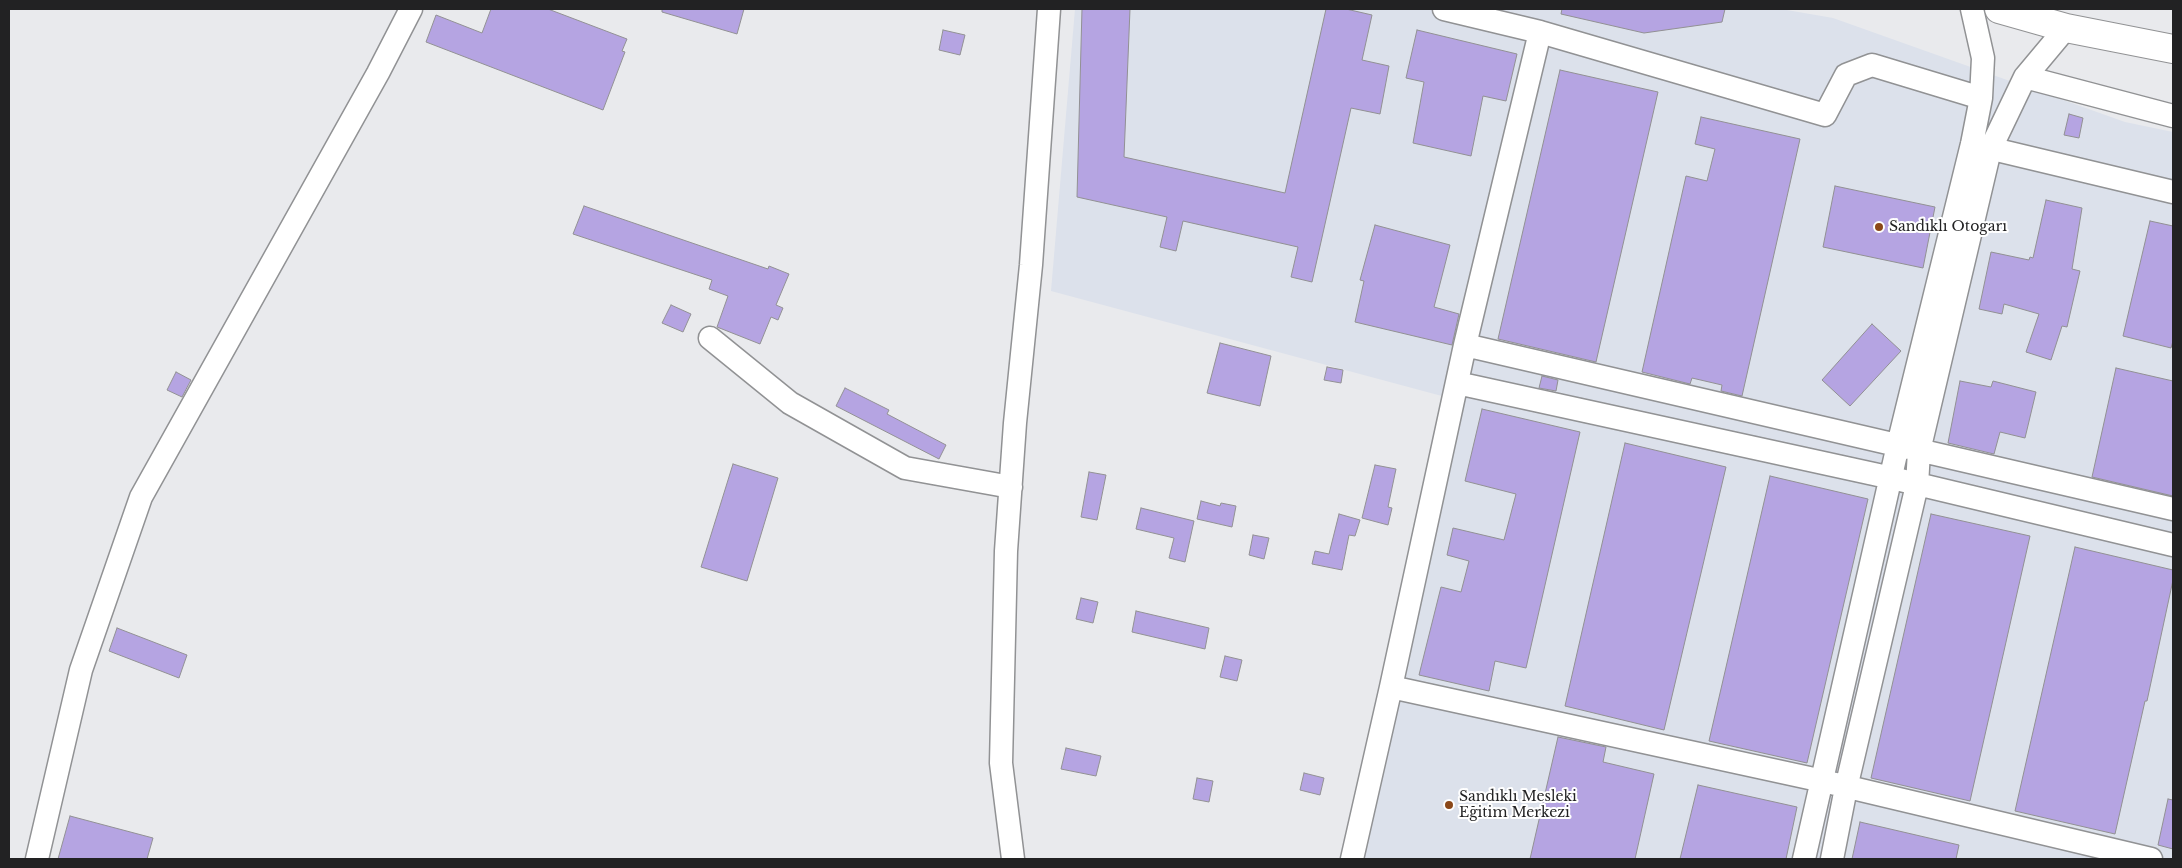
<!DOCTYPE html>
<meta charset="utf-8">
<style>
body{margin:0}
#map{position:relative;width:2182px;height:868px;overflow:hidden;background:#e9eaed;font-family:"Libre Baskerville",serif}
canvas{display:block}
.frame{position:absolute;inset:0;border:10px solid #222223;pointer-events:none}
</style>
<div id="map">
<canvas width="2182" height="868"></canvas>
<div class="frame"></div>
</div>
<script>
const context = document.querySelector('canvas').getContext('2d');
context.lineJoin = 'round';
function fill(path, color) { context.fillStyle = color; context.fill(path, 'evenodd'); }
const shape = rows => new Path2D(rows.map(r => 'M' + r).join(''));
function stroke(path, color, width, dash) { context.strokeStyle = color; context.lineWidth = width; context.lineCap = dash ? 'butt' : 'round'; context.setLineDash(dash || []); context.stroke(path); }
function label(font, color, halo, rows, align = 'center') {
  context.font = font + ' "Libre Baskerville",serif'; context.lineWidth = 4; context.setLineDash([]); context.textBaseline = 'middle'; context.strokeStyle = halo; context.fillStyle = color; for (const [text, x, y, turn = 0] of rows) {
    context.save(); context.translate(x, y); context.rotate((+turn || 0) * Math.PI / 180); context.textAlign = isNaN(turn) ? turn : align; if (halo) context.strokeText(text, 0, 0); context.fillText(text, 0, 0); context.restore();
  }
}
fill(shape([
 [1075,9,1781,9,1833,18,2125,122,2173,132,2173,859,1342,859,1453,399,1051,291]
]), '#dce1eb');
const building = shape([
 [491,9,548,9,627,39,622,51,625,52,603,110,426,42,436,15,482,33,491,9],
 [662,9,744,9,737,34,662,12,662,9],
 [1082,9,1130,9,1124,157,1285,193,1326,9,1346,9,1372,15,1362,60,1389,66,1380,114,1351,108,1312,282,1291,277,1298,247,1183,221,1176,251,1160,247,1167,217,1077,197,1082,9],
 [1562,9,1725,9,1722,22,1644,33,1561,14,1562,9],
 [943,30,965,35,960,55,939,50,943,30],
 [1417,30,1517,54,1506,101,1483,96,1471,156,1413,143,1424,82,1406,78,1417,30],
 [1560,70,1658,92,1596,362,1498,339,1560,70],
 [2069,114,2083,118,2079,138,2064,135,2069,114],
 [1701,117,1800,139,1742,396,1721,391,1722,385,1692,378,1690,384,1642,372,1686,176,1707,181,1715,149,1695,144,1701,117],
 [1835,186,1935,207,1923,268,1823,247,1835,186],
 [2046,200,2082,208,2072,269,2080,271,2067,327,2062,326,2051,360,2026,352,2039,314,2004,304,2002,314,1979,309,1991,252,2029,260,2030,257,2033,258,2046,200],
 [584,206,768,269,769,266,789,274,776,305,783,308,778,320,771,317,760,344,717,327,728,296,709,289,712,280,573,234,584,206],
 [2150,221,2173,226,2173,341,2171,348,2123,336,2150,221],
 [1375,225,1450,245,1434,307,1459,314,1452,345,1355,322,1364,281,1360,280,1375,225],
 [671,305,691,314,683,332,662,323,671,305],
 [1872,324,1901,351,1850,406,1822,380,1872,324],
 [1220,343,1271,356,1260,406,1207,393,1220,343],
 [1327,367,1343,370,1341,383,1324,380,1327,367],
 [2116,368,2173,381,2173,496,2092,477,2116,368],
 [176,372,191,380,182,397,167,390,176,372],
 [1542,376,1558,380,1556,391,1539,388,1542,376],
 [1960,381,1991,387,1993,381,2036,392,2025,438,2000,432,1994,454,1948,443,1960,381],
 [845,388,889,410,887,414,946,445,939,459,836,406,845,388],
 [1482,409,1580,432,1526,668,1495,661,1489,691,1419,675,1441,587,1461,592,1469,561,1447,555,1453,528,1504,540,1516,494,1465,481,1482,409],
 [1625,443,1726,467,1664,730,1565,706,1625,443],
 [733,464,778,478,747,581,701,567,733,464],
 [1375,465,1396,469,1388,507,1392,508,1388,525,1362,518,1375,465],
 [1089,472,1106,475,1097,520,1081,517,1089,472],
 [1770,476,1868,499,1807,763,1709,741,1770,476],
 [1201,501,1220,506,1221,503,1236,506,1232,527,1197,519,1201,501],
 [1141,508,1194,521,1185,562,1169,558,1174,538,1136,529,1141,508],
 [1339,514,1360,520,1355,536,1349,535,1342,570,1312,564,1315,551,1329,554,1339,514],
 [1931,514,2030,536,1970,801,1871,778,1931,514],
 [1253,535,1269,538,1264,559,1249,555,1253,535],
 [2075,547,2173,570,2173,580,2156,659,2147,701,2145,701,2115,834,2015,811,2075,547],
 [1081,598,1098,602,1093,623,1076,619,1081,598],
 [1136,611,1209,628,1205,649,1132,632,1136,611],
 [117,628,187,655,179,678,109,651,117,628],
 [1225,656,1242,660,1237,681,1220,677,1225,656],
 [1558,737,1606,747,1603,762,1654,774,1635,859,1530,859,1558,737],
 [1066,748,1101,756,1096,776,1061,769,1066,748],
 [1304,773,1324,778,1320,795,1300,790,1304,773],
 [1197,778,1213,781,1209,802,1193,799,1197,778],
 [1698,785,1797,807,1786,859,1680,859,1698,785],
 [2168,799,2173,800,2173,849,2158,845,2168,799],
 [70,816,153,838,147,859,58,859,70,816],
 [1860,822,1959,845,1956,859,1852,859,1860,822]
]);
fill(building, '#b5a4e2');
stroke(building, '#929194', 1);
const minor = shape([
 [1444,9,1540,32,1825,115,1846,75,1872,65,1981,98],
 [2025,77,2173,116],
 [1976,145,2173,192],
 [710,338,790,403,905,468,1011,487],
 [1465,345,2173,509],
 [1457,383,1892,478,2173,545],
 [1391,687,1823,781,2151,859],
 [37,859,81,670,141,497,378,73,411,9],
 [1013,859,1001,763,1006,551,1015,423,1031,265,1049,9],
 [1352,859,1391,687,1465,345,1540,32],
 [1804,859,1898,445,1972,144,1981,98,1983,58,1972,9],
 [1832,859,1846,788,1917,485,1919,451,1990,150,2025,77,2066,28]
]);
const highway = shape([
 [1999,9,2066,28,2173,49]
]);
stroke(minor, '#919294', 25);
stroke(highway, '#919294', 30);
stroke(minor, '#fff', 22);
stroke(highway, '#fff', 28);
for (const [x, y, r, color] of [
 [1879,227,5,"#8b4819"],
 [1449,805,5,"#8b4819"]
]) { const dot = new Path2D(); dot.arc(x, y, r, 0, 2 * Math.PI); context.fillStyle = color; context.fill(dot); stroke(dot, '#fff', 2); }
label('14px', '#222223', '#fff', [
 ["Sandıklı Otogarı",1889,227],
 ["Sandıklı Mesleki",1459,797],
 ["Eğitim Merkezi",1459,813]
], 'left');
</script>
